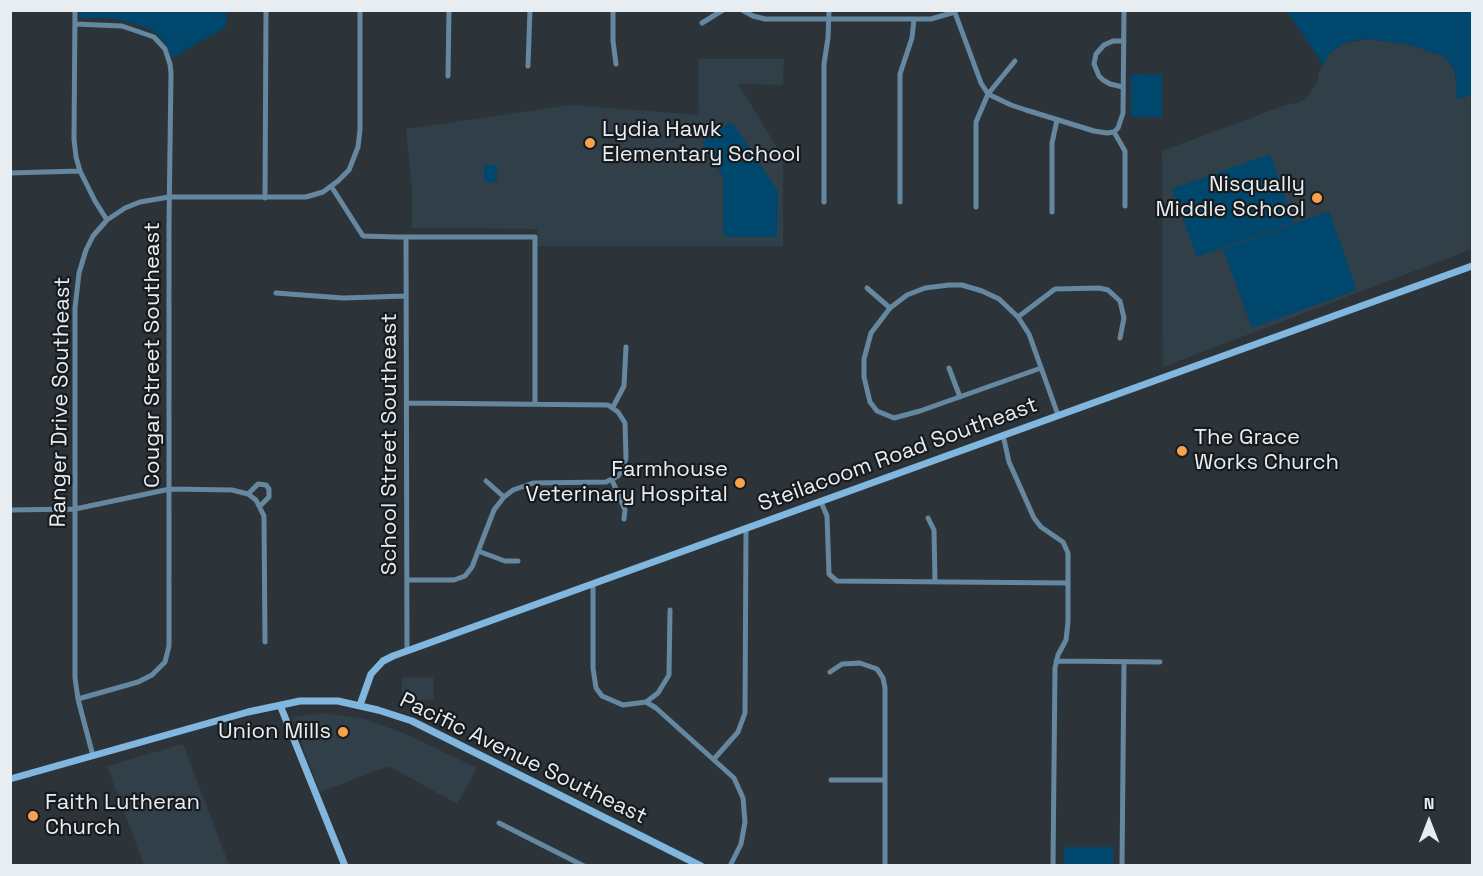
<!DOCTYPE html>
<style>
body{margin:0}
#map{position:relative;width:1483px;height:876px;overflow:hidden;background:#2c343a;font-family:"Space Grotesk",sans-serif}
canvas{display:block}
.frame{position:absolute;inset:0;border:12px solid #e8edf1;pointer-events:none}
.north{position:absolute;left:1399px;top:792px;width:60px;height:60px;-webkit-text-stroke:4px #181b1e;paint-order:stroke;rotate:0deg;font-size:16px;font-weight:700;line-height:24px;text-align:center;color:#e8edf1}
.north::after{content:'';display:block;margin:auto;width:21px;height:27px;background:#e8edf1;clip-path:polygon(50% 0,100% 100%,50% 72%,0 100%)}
</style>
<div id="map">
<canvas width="1483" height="876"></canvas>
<div class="frame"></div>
<div class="north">N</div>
</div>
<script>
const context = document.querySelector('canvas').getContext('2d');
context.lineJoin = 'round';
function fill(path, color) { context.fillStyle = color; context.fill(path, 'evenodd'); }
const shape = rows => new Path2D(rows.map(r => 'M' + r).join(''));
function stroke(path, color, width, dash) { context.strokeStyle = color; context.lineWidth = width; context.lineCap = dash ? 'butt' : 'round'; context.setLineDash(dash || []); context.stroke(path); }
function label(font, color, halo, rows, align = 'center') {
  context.font = font + ' "Space Grotesk",sans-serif'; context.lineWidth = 4.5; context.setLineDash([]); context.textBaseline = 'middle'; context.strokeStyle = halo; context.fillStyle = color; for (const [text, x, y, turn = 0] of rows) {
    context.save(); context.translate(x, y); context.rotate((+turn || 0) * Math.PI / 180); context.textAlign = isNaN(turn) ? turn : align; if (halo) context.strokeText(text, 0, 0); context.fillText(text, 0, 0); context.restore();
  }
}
fill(shape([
 [1368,39,1408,44,1444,56,1455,71,1457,99,1472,95,1472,249,1163,367,1162,151,1283,106,1297,103,1305,99,1316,85,1319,72,1329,54,1342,44],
 [698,59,784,59,783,85,738,84,783,157,783,246,537,246,537,229,412,228,412,191,406,129,571,105,699,115],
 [433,677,434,700,402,701,402,678],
 [325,713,364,719,406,734,477,768,457,804,389,766,320,792,292,717],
 [183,744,229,865,144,865,107,766]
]), '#313f48');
fill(shape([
 [79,11,226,11,226,27,172,58,164,41,152,30,130,22,111,18,79,18],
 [1287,11,1472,11,1472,95,1457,99,1455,71,1444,56,1410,45,1368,39,1355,40,1342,44,1329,54,1323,65],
 [1131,74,1162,75,1162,117,1131,117],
 [730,123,734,125,778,191,777,235,775,237,726,237,723,233,723,177,702,142],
 [1270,154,1294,222,1197,257,1172,189],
 [484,165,497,165,497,182,484,182],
 [1329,211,1357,290,1252,328,1223,249],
 [1064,847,1113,847,1113,865,1064,865]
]), '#00476e');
stroke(shape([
 [75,10,74,139,76,157,80,171,95,201,107,220],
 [613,10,613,41,616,64],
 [742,10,753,16,765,19,931,19,955,12],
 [954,10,981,83,988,94,1011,105,1026,110,1094,131,1107,133,1114,132],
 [702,23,723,10],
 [75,24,122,26,154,37,165,49,170,64,171,73,169,222,169,646,165,662,152,675,138,682,78,699],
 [528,66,530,10],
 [448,76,449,10],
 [1123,87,1110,84,1103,80,1099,76,1094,64,1096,54,1104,45,1113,41,1124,41],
 [1114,132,1118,128,1123,113,1124,10],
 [1114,132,1125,151,1125,206],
 [10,173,80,171],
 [331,186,363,236,397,237,535,237,535,404],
 [265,198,266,10],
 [824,202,824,64,828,38,829,10],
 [900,202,900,74,912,38,914,19],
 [976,207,976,122,988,94,1015,61],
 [1052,212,1052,143,1057,120],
 [406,237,407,651],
 [867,288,890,308],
 [276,293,343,298,406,296],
 [1018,317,1055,289,1099,288,1108,290,1120,301,1124,318,1120,338],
 [949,368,960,397],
 [1041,368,920,411,894,418,877,411,870,402,864,377,864,359,871,333,890,308,907,295,925,288,949,285,962,285,982,291,999,299,1018,317,1029,334,1058,415],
 [407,403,608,405,618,412,625,423,626,458,622,471,618,476,606,482,533,483,513,490,504,497,494,510,472,567,465,576,454,580,407,580],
 [613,407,624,386,626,347],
 [1003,435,1009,462,1034,518,1041,527,1063,542,1068,553,1068,622,1066,640,1058,655,1055,668,1053,866],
 [612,480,625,510,624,519],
 [486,481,504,497],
 [248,494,258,484,266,485,269,489,269,497,260,506],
 [821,502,827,516,829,574,837,581,1068,583],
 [10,510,75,509,170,489,232,490,248,494,256,500,264,516,265,642],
 [928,518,934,530,935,582],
 [478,551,505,561,518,561],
 [593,584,593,668,596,688,602,696,623,705,646,702,656,708,734,778,743,798,745,822,741,844,730,866],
 [1056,661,1160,662],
 [830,672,842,664,860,663,877,669,883,678,885,688,885,866],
 [646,702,658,693,669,675,670,610],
 [93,756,78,699,75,678,75,308,79,273,86,250,93,236,107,220,125,208,140,202,169,197,306,197,323,192,338,181,349,170,358,147,360,130,360,10],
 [714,759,738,732,745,713,746,529],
 [831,780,885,780],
 [499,823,584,866],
 [1122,866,1124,663]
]), '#6687a0', 5);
stroke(shape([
 [280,705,345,866],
 [360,705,371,674,383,661,393,656,1472,266],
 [10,779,248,712,300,701,338,701,378,710,412,721,701,866]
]), '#81b6de', 7);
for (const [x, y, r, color] of [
 [590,143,6,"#f8a04b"],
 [1317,198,6,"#f8a04b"],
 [1182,451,6,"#f8a04b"],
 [740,483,6,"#f8a04b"],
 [343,732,6,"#f8a04b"],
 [33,816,6,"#f8a04b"]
]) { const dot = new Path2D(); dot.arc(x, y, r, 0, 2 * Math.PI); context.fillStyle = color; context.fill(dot); stroke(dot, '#181b1e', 2); }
label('22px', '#e8edf1', '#181b1e', [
 ["Lydia Hawk",602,130],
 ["Elementary School",602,155],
 ["Nisqually",1305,185,"right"],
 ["Middle School",1305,210,"right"],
 ["The Grace",1194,438],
 ["Works Church",1194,463],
 ["Farmhouse",728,470,"right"],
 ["Veterinary Hospital",728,495,"right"],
 ["Union Mills",331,732,"right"],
 ["Faith Lutheran",45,803],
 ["Church",45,828]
], 'left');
label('22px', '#e8edf1', '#181b1e', [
 ["Cougar Street Southeast",153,355,-90],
 ["Ranger Drive Southeast",61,402,-89],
 ["School Street Southeast",390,444,-90],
 ["Steilacoom Road Southeast",898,455,-20],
 ["Pacific Avenue Southeast",523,759,26]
]);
</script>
